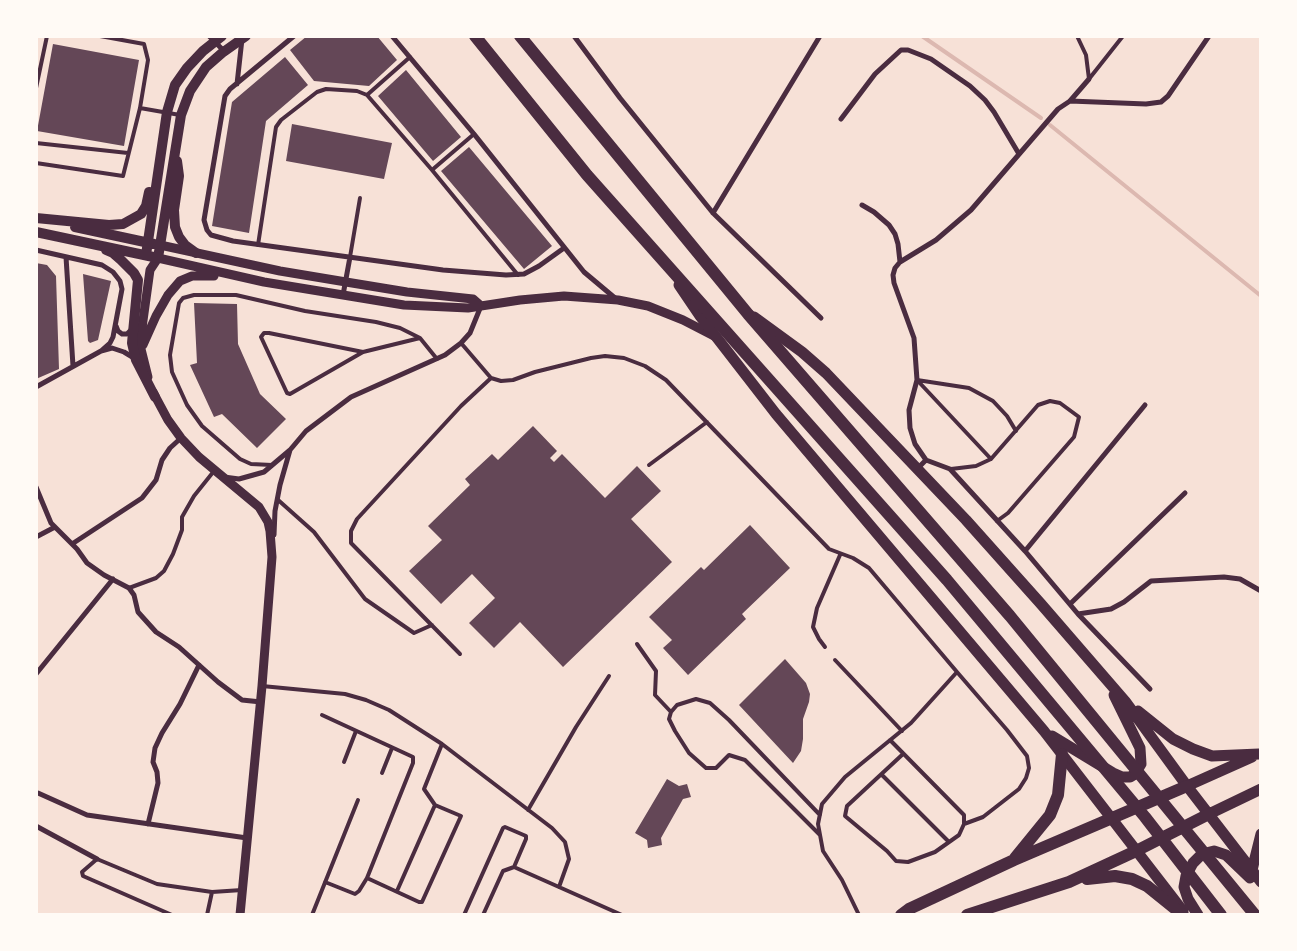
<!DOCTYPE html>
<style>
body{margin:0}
#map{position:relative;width:1297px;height:951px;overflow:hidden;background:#f7e1d7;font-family:"Space Grotesk",sans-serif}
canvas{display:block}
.frame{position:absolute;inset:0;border:38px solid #fffaf5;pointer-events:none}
</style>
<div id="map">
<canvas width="1297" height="951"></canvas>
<div class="frame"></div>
</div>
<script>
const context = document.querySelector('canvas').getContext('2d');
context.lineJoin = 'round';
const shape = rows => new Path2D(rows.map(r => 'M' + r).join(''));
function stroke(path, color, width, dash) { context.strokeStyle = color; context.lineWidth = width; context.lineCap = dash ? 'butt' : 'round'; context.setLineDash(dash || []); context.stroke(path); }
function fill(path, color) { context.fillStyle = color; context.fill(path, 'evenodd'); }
stroke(shape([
 [922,36,1041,118],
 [1050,125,1261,296]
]), '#dcb8b0', 4);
fill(shape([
 [307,36,377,36,397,60,369,86,314,81,290,50],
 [53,44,139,60,124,146,37,131],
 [285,57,308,85,266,121,249,233,212,226,232,102],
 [406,70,461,137,433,161,378,96],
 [292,124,392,143,384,179,286,161],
 [469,147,552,246,524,269,441,171],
 [36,263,47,265,56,276,59,369,36,379],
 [83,274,111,281,98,340,90,343,88,341],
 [194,303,237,304,238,344,260,394,286,419,257,448,222,414,214,417,190,365,197,363],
 [533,426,557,451,550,458,554,462,562,454,605,498,637,466,661,491,631,519,672,562,563,667,520,622,494,648,469,623,495,598,472,574,441,604,409,571,442,540,428,526,470,485,465,479,492,454,498,460],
 [750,525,790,568,742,614,746,619,688,675,663,648,672,640,649,617,701,567,704,570],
 [785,659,806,683,810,694,809,702,803,719,803,739,801,751,793,763,739,705],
 [667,779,679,786,687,784,691,797,683,799,661,838,662,845,648,848,647,840,635,833]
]), '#644757');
stroke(shape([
 [1077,36,1086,55,1089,79],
 [1089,79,1123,36],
 [36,88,47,36],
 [367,95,410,57],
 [140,108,180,115],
 [36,143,128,153],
 [36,163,123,176,140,108,148,60,144,44,100,36],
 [432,170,474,134],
 [258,245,276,127,281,120,317,92,326,89,357,91,367,95,432,170,518,275],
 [350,257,360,198],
 [461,343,491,378,501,381,513,380,535,372,591,358,605,356,624,358,645,366,666,380,829,549,853,558,869,568,957,672,911,723,845,777,822,804,818,824,823,851,842,880,859,915],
 [363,352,269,333,264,333,261,337,287,393,290,394,363,352,420,338],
 [991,459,917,380,969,388,993,401,1007,416,1016,431],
 [272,465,251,464,240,459,202,426,187,405,172,372,170,355,179,303,183,298,194,295,236,295,305,311,376,322,400,328,420,338,437,359],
 [649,465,707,422],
 [951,469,976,466,991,459,1038,405,1050,401,1060,403,1079,417,1074,437,1008,513,997,521],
 [277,499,314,532,365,599,414,633,432,625],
 [129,588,156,578,164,571,173,554,182,530,182,517,194,496,214,471],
 [637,644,656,671,655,695,671,712],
 [825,647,819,639,813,627,817,608,840,555],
 [460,654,351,543,351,531,357,519,461,406,491,378],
 [835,660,902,731],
 [957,672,1007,730,1027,756,1029,768,1026,778,1019,789,983,817,964,824],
 [262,686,345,694,366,700,389,710,442,744,552,828,565,842,569,859,559,887],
 [322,715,413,757,413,763,367,878],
 [890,740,964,815,964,824,959,835,935,852,908,862,896,861,887,851,845,816,847,806,903,754],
 [344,762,356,731],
 [382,773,392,748],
 [882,775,949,842],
 [528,810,576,727,609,676],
 [820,815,729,720,710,703,696,699,677,705,671,712,669,719,675,731,689,753,706,768,716,768,729,755,745,760,820,835],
 [325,882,355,894,359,891,367,878,419,902,422,902,461,816,435,805,424,789,442,744],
 [397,891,435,805],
 [172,915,83,876,82,872,97,859,157,884,212,892,242,890],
 [207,915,212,892],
 [312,915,358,800],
 [464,915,503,828,505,827,526,836,526,839,514,867],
 [483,915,503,871,514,867,622,915]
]), '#4a2c40', 4);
stroke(shape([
 [209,36,224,51],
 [294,36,230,89,225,96,204,220,207,230,211,235,233,241,443,270,506,275,524,274,539,266,564,248],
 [392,36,474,134,584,272,615,298],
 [574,36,620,98,713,213,821,318],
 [237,84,242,39],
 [1070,101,1146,104,1161,102,1168,96,1209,36],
 [841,119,875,74,901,50,908,50,931,59,970,86,985,100,994,112,1019,154],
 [862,205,874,212,889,225,895,234,898,244,900,262],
 [713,213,820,36],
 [36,250,102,265,113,272,120,281,122,289,113,337,110,343,101,351],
 [66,257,73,366],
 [343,295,350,257],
 [116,326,118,331,122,334,127,334,131,330],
 [36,387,101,351,112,348,124,352,134,358],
 [926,460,915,444,910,428,909,410,917,380,914,338,894,283,893,275,895,268,900,262,936,240,971,210,1058,109,1070,101,1089,79],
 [917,469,926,460,950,469,1025,551,1078,614,1111,609,1124,602,1151,581,1224,577,1240,579,1261,591],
 [224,477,239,479,264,472,290,450,306,431,351,397,445,355,461,343,470,333,481,306],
 [36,487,51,523,77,549,87,563,104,575,129,588,134,595,138,612,156,632,179,647,218,682,242,700,261,702],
 [274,535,275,511,280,485,290,450],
 [36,537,55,527],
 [72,544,142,498,156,480,162,460,170,448,181,438],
 [1025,551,1145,405],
 [1070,604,1185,493],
 [1078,614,1150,689],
 [36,674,113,579],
 [38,793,87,815,247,838],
 [148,824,158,783,157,772,153,762,155,748,162,733,180,704,199,665],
 [36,826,97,859]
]), '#4a2c40', 5);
stroke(shape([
 [160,245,280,271,346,282,407,292,473,299,481,306],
 [143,345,156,316,168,295,180,281,192,276,214,276],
 [148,377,141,349,141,335,150,270,158,258,264,282,404,305,468,308,520,300,564,296,618,300,648,306,683,320,714,336],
 [153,392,168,420,181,438,199,457,259,507,268,522,270,531,272,557,262,686,240,915]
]), '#4a2c40', 9);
stroke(shape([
 [177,161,179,176,174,210,175,227,179,237,185,245,196,253],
 [36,218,109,225,123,224,141,214,146,206,149,192],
 [75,227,154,244],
 [36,232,158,258,181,115,190,91,206,67,222,53,246,36],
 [106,250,113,253,121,260,134,273,138,280,132,343,136,360,155,397],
 [146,255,167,112,175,85,187,68,203,51,222,36]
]), '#4a2c40', 10);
stroke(shape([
 [679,285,700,316,776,414,1044,731,1183,911],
 [754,317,802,352,826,373,966,520,1041,604,1125,701,1187,786,1261,882],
 [1138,711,1173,739,1193,749,1212,756,1259,754],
 [1052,736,1113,773,1122,777,1130,777,1135,774,1141,764,1140,748,1114,695],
 [1187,786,1252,757],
 [1209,814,1261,789],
 [1252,870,1261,834],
 [1198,915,1188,899,1184,887,1186,876,1193,863,1202,854,1214,851,1226,855,1250,878]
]), '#4a2c40', 11);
stroke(shape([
 [475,36,587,175,947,580,1145,817,1221,915],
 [520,36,748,314,1010,616,1255,915],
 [1015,858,1050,815,1058,795,1062,754],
 [1087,879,1115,876,1132,879,1147,886,1183,915],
 [901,915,909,909,1014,860,1187,786],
 [967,915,1069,882,1136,851,1209,814]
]), '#4a2c40', 12);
</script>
